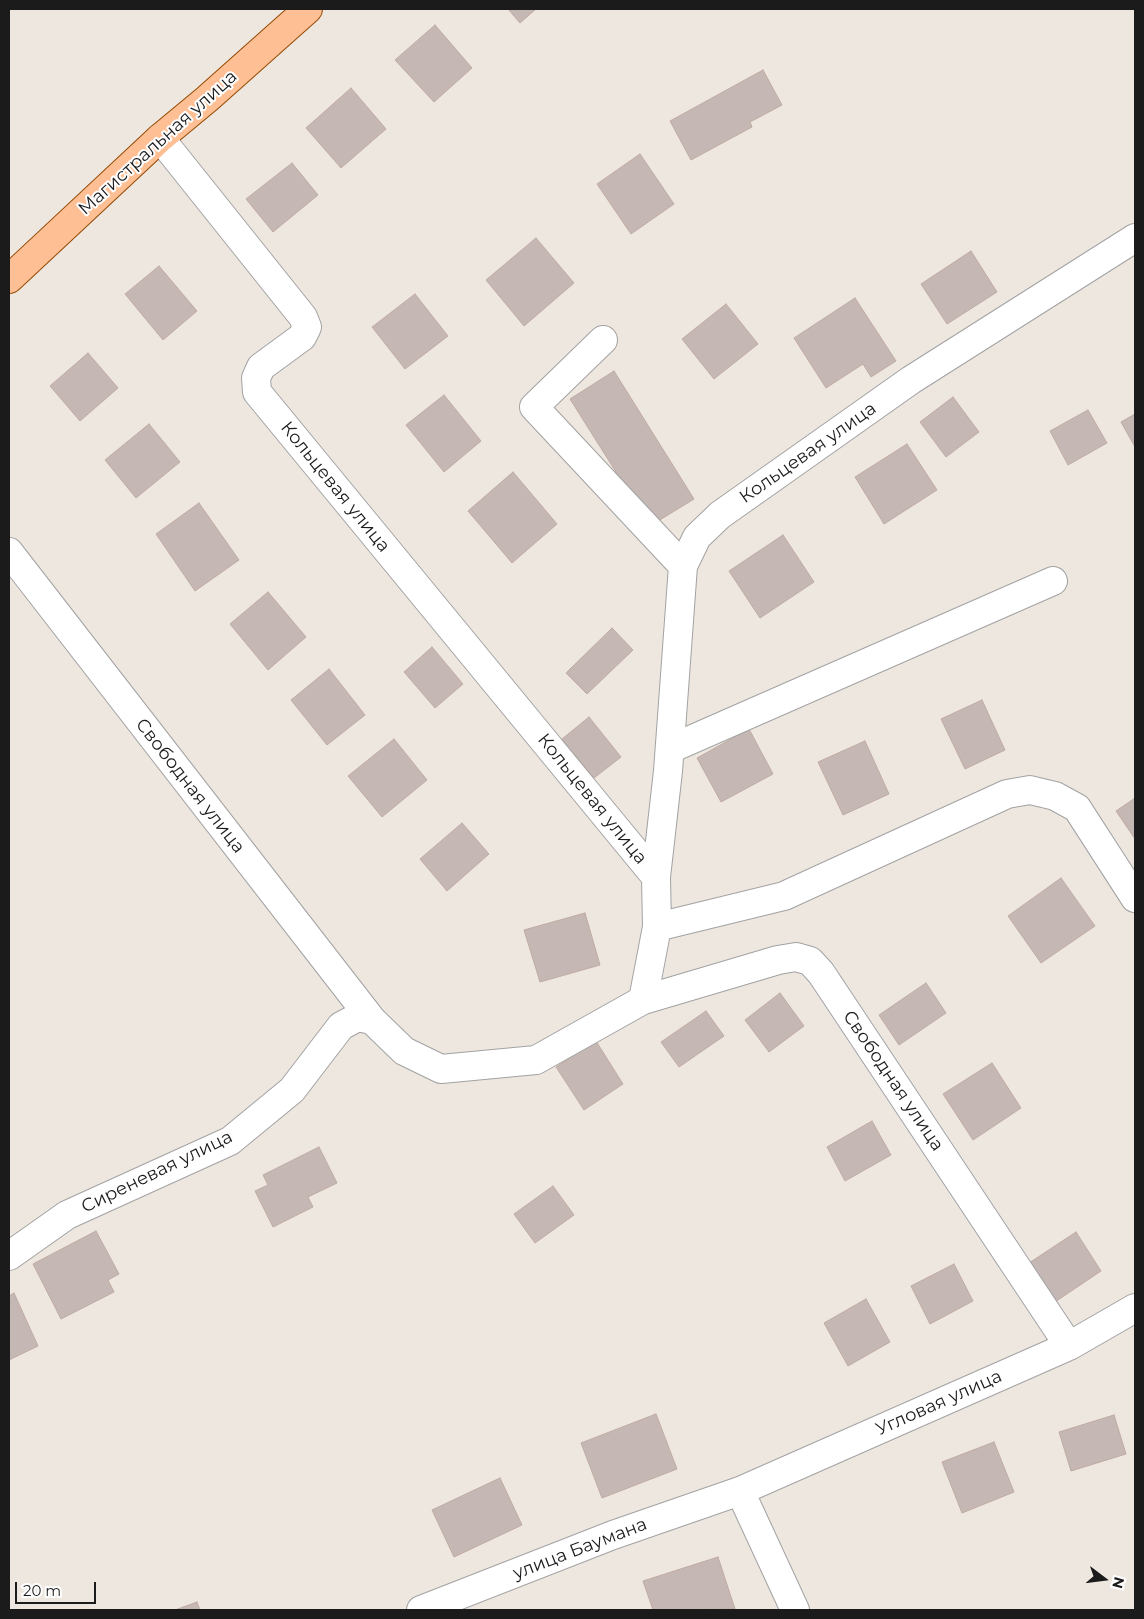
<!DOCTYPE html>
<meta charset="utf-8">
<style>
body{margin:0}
#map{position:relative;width:1144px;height:1619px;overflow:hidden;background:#eee7e0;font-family:Montserrat,sans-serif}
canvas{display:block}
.frame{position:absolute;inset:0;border:10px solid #1b1b1b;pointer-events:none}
.north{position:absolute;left:1079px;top:1554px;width:50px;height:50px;-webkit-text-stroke:4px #fff;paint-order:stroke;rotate:105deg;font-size:14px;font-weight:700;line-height:20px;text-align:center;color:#1b1b1b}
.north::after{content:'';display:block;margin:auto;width:18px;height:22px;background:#1b1b1b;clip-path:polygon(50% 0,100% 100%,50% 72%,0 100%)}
.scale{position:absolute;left:15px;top:1582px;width:81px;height:22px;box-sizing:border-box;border:2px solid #1b1b1b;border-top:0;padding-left:6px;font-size:15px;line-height:18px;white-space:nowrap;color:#1b1b1b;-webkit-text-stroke:4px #fff;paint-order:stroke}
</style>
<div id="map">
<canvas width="1144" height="1619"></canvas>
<div class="frame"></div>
<div class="north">N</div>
<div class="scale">20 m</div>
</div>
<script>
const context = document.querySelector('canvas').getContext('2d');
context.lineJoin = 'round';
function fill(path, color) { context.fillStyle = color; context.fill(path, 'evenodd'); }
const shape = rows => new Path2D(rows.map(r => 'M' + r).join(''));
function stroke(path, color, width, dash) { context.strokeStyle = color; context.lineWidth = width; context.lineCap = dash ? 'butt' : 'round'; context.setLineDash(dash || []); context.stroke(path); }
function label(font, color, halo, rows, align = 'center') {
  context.font = font + ' Montserrat,sans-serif'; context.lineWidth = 4; context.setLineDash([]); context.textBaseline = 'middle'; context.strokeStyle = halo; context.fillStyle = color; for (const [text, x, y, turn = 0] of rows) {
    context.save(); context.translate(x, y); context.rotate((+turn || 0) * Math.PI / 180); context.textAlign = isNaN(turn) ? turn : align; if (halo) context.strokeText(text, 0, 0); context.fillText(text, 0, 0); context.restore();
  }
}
const building = shape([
 [508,9,536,9,520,23,508,9],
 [435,25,472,68,434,102,395,60,435,25],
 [763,70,782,105,750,122,752,127,691,160,670,121,763,70],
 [351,88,386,129,341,168,306,128,351,88],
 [640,154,674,204,631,234,597,184,640,154],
 [292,163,318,195,273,232,246,199,292,163],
 [536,238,574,283,524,326,486,280,536,238],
 [971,251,997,292,947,324,921,284,971,251],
 [159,266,197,311,163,340,125,294,159,266],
 [415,294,448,336,405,369,372,327,415,294],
 [855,298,896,361,871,377,863,364,826,388,794,338,855,298],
 [726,304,758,344,714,379,682,339,726,304],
 [88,353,118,388,80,421,50,386,88,353],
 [614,371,694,499,650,526,570,399,614,371],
 [444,395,481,441,444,472,406,425,444,395],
 [953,397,979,432,946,457,920,422,953,397],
 [1088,410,1107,443,1068,465,1050,431,1088,410],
 [1135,414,1135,447,1121,422,1135,414],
 [149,424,180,462,136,498,105,460,149,424],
 [907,444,937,490,884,524,855,477,907,444],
 [513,472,557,524,512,563,468,511,513,472],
 [199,503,239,560,195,591,156,534,199,503],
 [783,535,814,582,760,618,729,571,783,535],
 [268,592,306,637,268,670,230,624,268,592],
 [612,628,633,650,587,694,566,673,612,628],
 [432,647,463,684,435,708,404,672,432,647],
 [329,669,365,715,327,745,291,700,329,669],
 [982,700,1005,750,965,769,941,719,982,700],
 [589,717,621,757,594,778,562,739,589,717],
 [749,729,773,774,721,802,697,758,749,729],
 [394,739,427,780,382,817,348,776,394,739],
 [865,741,889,794,843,815,818,762,865,741],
 [1135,798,1135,839,1116,811,1135,798],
 [462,823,489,854,447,891,420,859,462,823],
 [1061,878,1095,926,1041,963,1008,916,1061,878],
 [585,913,600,965,540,982,524,930,585,913],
 [926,983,946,1013,899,1045,879,1015,926,983],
 [780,993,804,1026,769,1052,745,1020,780,993],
 [706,1011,724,1036,679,1067,661,1042,706,1011],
 [596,1041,623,1084,584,1110,556,1067,596,1041],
 [992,1063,1021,1108,973,1140,943,1094,992,1063],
 [872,1121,891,1155,845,1181,827,1147,872,1121],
 [319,1147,337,1183,308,1197,313,1207,273,1227,255,1191,268,1185,263,1175,319,1147],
 [553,1186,574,1215,535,1243,514,1214,553,1186],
 [96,1231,119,1274,108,1280,114,1292,61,1319,33,1264,96,1231],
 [1076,1232,1101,1271,1055,1302,1029,1263,1076,1232],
 [954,1264,973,1301,930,1324,911,1286,954,1264],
 [14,1293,38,1346,9,1360,9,1296,14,1293],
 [866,1299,890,1342,848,1366,824,1323,866,1299],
 [656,1414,677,1469,602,1498,581,1443,656,1414],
 [1114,1415,1126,1454,1071,1471,1059,1432,1114,1415],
 [994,1442,1014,1492,962,1513,942,1462,994,1442],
 [500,1478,522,1525,454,1557,432,1510,500,1478],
 [718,1557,735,1609,653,1610,643,1581,718,1557],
 [197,1602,200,1610,175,1610,197,1602]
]);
fill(building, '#c5b8b4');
stroke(building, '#bfaaa2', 1);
const minor = shape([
 [160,138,303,317,307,327,302,337,261,367,256,378,257,392,656,877,668,771,683,566,697,537,720,515,911,380,1135,238],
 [603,340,534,407,683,566],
 [9,552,372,1020],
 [670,749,1053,581],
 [657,927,784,896,1007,794,1030,790,1055,796,1077,808,1135,898],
 [643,1000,778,960,796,957,810,961,821,973,1069,1346],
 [9,1256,67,1215,230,1141,292,1090,341,1026,358,1017,372,1020,404,1051,441,1069,536,1060,643,1000,657,927,656,877],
 [740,1491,795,1610],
 [421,1610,613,1535,740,1491,1069,1346,1135,1308]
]);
const major = shape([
 [9,279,160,138,207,99,308,9]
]);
stroke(minor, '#a2a2a2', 30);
stroke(major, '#934900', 30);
stroke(minor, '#fff', 28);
stroke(major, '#ffbf94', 28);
label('18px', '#1b1b1b', '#fff', [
 ["Магистральная улица",158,143,-42],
 ["Кольцевая улица",808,453,-35],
 ["Кольцевая улица",335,487,51],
 ["Свободная улица",190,786,52],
 ["Кольцевая улица",592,799,51],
 ["Свободная улица",893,1081,56],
 ["Сиреневая улица",157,1172,-26],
 ["Угловая улица",939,1403,-24],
 ["улица Баумана",580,1549,-21]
]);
</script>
